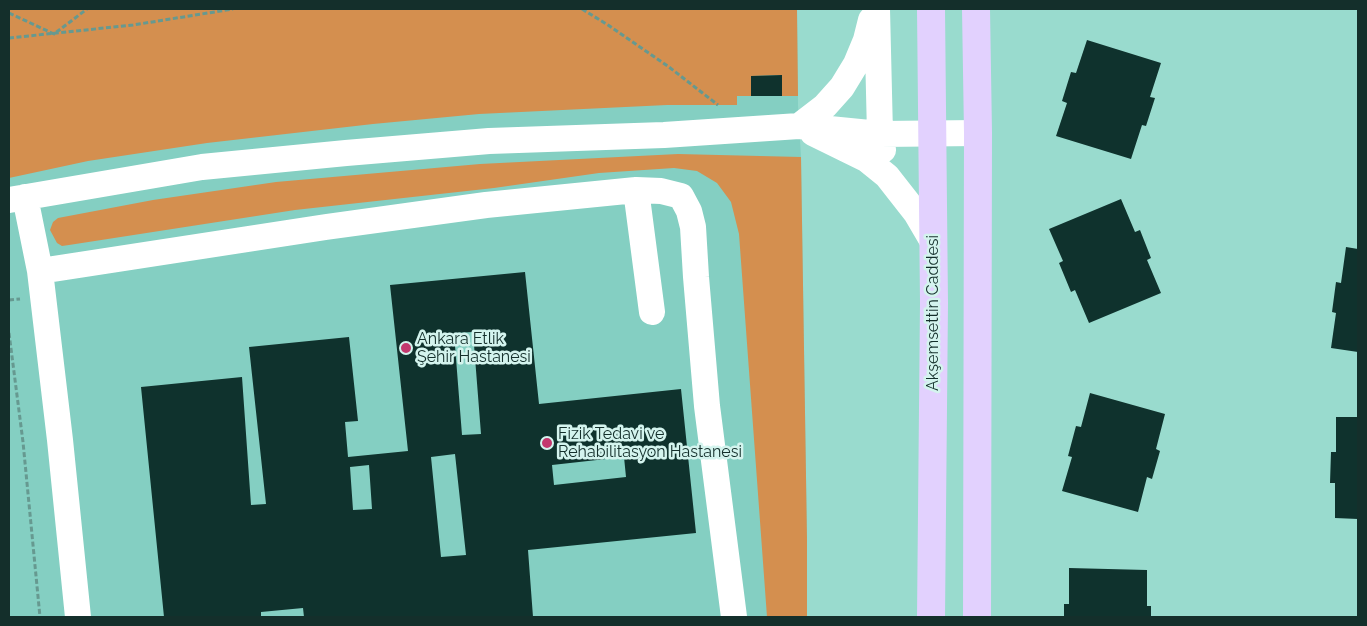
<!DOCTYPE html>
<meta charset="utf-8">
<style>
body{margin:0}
#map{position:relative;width:1367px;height:626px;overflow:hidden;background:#99dbce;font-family:Raleway,sans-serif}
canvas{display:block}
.frame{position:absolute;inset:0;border:10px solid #142f2b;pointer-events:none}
</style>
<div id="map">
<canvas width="1367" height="626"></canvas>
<div class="frame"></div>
</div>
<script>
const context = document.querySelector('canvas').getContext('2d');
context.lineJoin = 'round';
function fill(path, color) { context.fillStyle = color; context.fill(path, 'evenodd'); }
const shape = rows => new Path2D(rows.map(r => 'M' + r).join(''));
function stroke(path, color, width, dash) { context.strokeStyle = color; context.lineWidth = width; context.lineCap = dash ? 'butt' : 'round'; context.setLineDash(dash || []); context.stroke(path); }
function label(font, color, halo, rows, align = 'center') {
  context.font = font + ' Raleway,sans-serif'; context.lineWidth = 5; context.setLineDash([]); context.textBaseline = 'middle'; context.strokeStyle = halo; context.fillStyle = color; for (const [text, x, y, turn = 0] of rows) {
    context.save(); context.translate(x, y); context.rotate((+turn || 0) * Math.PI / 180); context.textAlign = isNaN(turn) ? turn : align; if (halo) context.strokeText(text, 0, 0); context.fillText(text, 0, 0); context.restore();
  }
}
fill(shape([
 [9,9,797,9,798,105,801,157,807,540,807,617,9,617]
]), '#84cfc2');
fill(shape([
 [9,9,797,9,798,96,782,96,782,75,751,76,751,96,737,96,737,105,667,105,479,114,373,124,207,143,88,161,9,178],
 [678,154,801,157,807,540,807,617,767,617,739,234,731,202,717,183,697,171,674,168,599,173,494,188,295,210,69,245,62,246,57,243,50,230,53,222,58,218,153,200,276,182,480,164]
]), '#d48f4f');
fill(shape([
 [1087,40,1161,63,1150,97,1155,98,1146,126,1142,125,1131,159,1056,136,1067,103,1062,101,1071,72,1076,73],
 [782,75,782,96,751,96,751,76],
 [1121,199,1135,232,1140,230,1151,258,1147,260,1161,293,1089,323,1075,290,1071,292,1059,263,1063,261,1049,229],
 [1346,247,1358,249,1358,352,1331,348,1336,313,1332,312,1336,282,1341,283],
 [525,272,539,404,681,389,696,533,528,550,533,617,304,617,303,608,261,612,261,617,164,617,141,387,242,377,251,505,266,504,249,347,349,337,358,421,345,422,348,457,408,451,390,285],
 [473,332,481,434,462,435,454,333],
 [455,454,466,555,441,557,431,457],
 [624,457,626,477,554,485,552,465],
 [369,465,372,509,353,510,350,467],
 [1090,393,1165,414,1156,449,1160,451,1152,479,1147,477,1138,512,1062,491,1072,457,1068,456,1076,426,1081,427],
 [1336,417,1358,417,1358,519,1335,518,1335,483,1330,483,1331,452,1336,452],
 [1069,568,1147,570,1147,606,1151,606,1151,617,1064,617,1064,604,1069,604]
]), '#0f322d');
stroke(shape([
 [582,9,608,25,669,67,718,105],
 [9,13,54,34,87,9],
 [9,38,133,25,233,9],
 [9,300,20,299],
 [9,333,23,442,40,617]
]), '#669990', 3, [5, 2.5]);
stroke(shape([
 [877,9,880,134,883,150],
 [799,126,825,106,842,87,856,64,866,40,871,20],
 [813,133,866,159,887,176,916,213,933,242],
 [636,190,652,312],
 [25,197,40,271,60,440,78,617],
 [9,200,202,167,346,153,489,141,664,135,799,126,880,134,978,133],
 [40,271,326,227,486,205,636,190,661,191,681,196,689,211,693,227,696,277,707,406,734,617]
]), '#fff', 26);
stroke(shape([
 [976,9,978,133,977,617],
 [931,617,934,303,931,9]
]), '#e2d1fe', 28);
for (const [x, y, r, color] of [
 [406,348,6,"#c3386e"],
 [547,443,6,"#c3386e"]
]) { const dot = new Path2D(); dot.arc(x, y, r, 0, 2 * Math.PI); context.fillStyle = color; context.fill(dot); stroke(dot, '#d4f4ee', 2); }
label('16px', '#142f2b', '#d4f4ee', [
 ["Akşemsettin Caddesi",933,313,-90]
]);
label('16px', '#142f2b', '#d4f4ee', [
 ["Ankara Etlik",417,339],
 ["Şehir Hastanesi",417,357],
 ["Fizik Tedavi ve",558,434],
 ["Rehabilitasyon Hastanesi",558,452]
], 'left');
</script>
